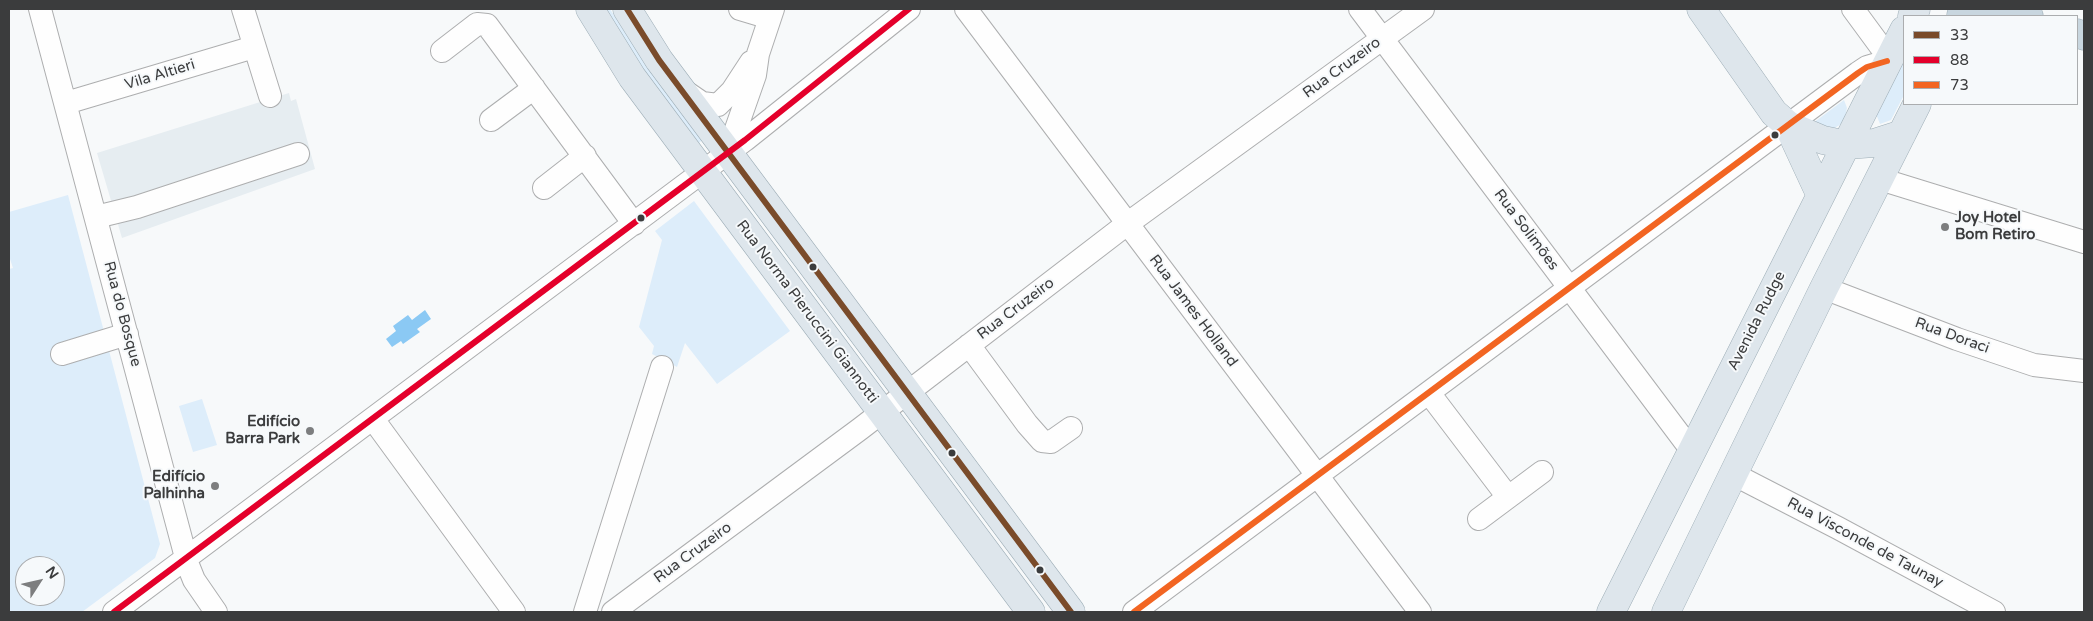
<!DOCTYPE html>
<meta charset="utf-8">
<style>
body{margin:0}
#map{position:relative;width:2093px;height:621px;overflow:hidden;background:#f7f9fa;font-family:"Varela Round",sans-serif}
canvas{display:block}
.frame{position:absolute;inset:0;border:10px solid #3b3c3d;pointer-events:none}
.legend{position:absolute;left:1903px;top:15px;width:175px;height:90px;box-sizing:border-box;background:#f6f9fb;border:1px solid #abadaf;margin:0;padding:6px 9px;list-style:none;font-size:15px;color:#3b3c3d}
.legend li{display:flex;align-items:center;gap:10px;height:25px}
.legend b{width:25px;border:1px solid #abadaf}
.north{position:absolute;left:15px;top:556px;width:50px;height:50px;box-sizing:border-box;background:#f6f9fb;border:1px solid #abadaf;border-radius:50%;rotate:55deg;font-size:14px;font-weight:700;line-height:20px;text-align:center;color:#3b3c3d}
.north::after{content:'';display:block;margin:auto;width:18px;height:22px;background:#7d7e7f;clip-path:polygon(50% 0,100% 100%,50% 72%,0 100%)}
</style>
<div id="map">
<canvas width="2093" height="621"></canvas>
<div class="frame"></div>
<ul class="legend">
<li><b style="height:6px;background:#7a4b2a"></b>33</li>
<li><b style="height:6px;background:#e4002b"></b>88</li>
<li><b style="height:6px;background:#f26522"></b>73</li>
</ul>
<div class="north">N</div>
</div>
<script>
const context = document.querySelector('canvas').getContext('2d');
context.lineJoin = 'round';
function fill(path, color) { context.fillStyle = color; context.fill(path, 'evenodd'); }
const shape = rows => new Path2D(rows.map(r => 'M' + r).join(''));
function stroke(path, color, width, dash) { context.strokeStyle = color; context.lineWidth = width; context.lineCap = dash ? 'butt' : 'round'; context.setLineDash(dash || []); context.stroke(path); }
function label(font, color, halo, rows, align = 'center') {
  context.font = font + ' "Varela Round",sans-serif'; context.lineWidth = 4; context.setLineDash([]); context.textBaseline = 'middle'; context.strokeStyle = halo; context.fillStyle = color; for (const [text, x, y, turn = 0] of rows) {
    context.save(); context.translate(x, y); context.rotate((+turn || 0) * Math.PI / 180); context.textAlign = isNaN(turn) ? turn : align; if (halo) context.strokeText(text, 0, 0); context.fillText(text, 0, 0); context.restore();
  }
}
fill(shape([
 [289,93,291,101,296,99,315,169,122,238,97,153]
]), '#e6edf1');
fill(shape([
 [605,9,610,9,648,68,702,140,699,143,644,70],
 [1904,57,1904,95,1891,120,1880,124,1876,114],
 [1844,100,1847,108,1844,122,1835,128,1821,129,1813,123],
 [68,195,160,544,155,558,82,612,9,612,9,269,13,268,9,256,9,212],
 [25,566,55,566,55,596,25,596],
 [694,201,790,331,717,384,685,343,677,367,652,354,654,346,639,327,662,240,655,231],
 [202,399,217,445,193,452,179,406]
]), '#ddedfa');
fill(shape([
 [425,310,431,319,417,329,420,332,403,344,401,341,392,347,386,339,396,331,393,326,408,315,412,320]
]), '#8bc9f4');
const minor = shape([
 [40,9,188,565,194,580,216,612],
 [243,9,270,96],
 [740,9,770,18],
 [966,9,1420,612],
 [1360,9,1692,451],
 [1853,9,1889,58],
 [442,51,477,24,487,25,634,224],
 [683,90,702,103,718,105,732,91,751,62],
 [66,103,254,47],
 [491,120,534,88],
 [728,152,755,75,758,54,773,9],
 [1880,179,2084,242],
 [544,188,585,156],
 [96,217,137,207,298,154],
 [1824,288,1957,339,2034,365,2084,371],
 [969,345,1027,424,1042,441,1051,442,1071,428],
 [62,354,127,334],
 [1429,393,1508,497],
 [373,419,514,612],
 [1735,475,1838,528,1994,612],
 [1479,519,1542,472],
 [114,612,745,140,909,9],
 [585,612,662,367],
 [613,612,860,429,1127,224,1423,9],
 [1134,612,1858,73,1867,67,1887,61]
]);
const major = shape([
 [590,9,632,77,1031,612],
 [627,9,659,60,1071,612],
 [1701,9,1774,113,1788,125,1823,140,1847,145,1874,143,1902,134],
 [1912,16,1916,9],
 [1788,125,1820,194],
 [1611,612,1904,30],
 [1666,612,1824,288,1917,104]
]);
const highway = shape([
 [1961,15,1997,12,2019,13,2029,16],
 [2077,33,2084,36]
]);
stroke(minor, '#adaeaf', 24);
stroke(major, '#9dadb6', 29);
stroke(highway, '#9dadb6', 29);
stroke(minor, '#fefefe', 22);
stroke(major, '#dee6ec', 28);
stroke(highway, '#c8d6df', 28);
stroke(shape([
 [627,9,659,60,1071,612]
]), '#7a4b2a', 6);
stroke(shape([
 [114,612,745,140,909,9]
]), '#e4002b', 6);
stroke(shape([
 [1134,612,1858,73,1867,67,1887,61]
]), '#f26522', 6);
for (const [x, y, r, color] of [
 [1775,135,4.5,"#3b3c3d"],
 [641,218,4.5,"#3b3c3d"],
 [1945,227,5,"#7d7e7f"],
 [813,267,4.5,"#3b3c3d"],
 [310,431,5,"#7d7e7f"],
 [952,453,4.5,"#3b3c3d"],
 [215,486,5,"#7d7e7f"],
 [1040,570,4.5,"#3b3c3d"]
]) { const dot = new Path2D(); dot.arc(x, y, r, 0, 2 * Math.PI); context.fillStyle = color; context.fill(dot); stroke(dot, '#f6f9fb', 2); }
label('15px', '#3b3c3d', '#f6f9fb', [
 ["Rua Cruzeiro",1342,68,-36],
 ["Vila Altieri",160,75,-17],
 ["Rua Solimões",1526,230,53],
 ["Rua Cruzeiro",1016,309,-37],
 ["Rua James Holland",1193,311,53],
 ["Rua Norma Pieruccini Giannotti",807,312,53],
 ["Rua do Bosque",122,314,75],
 ["Avenida Rudge",1757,321,-63],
 ["Rua Doraci",1952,336,20],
 ["Rua Visconde de Taunay",1865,543,28],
 ["Rua Cruzeiro",693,553,-36]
]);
label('bold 15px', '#3b3c3d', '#f6f9fb', [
 ["Joy Hotel",1955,218,"left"],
 ["Bom Retiro",1955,235,"left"],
 ["Edifício",300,422],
 ["Barra Park",300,439],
 ["Edifício",205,477],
 ["Palhinha",205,494]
], 'right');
</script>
